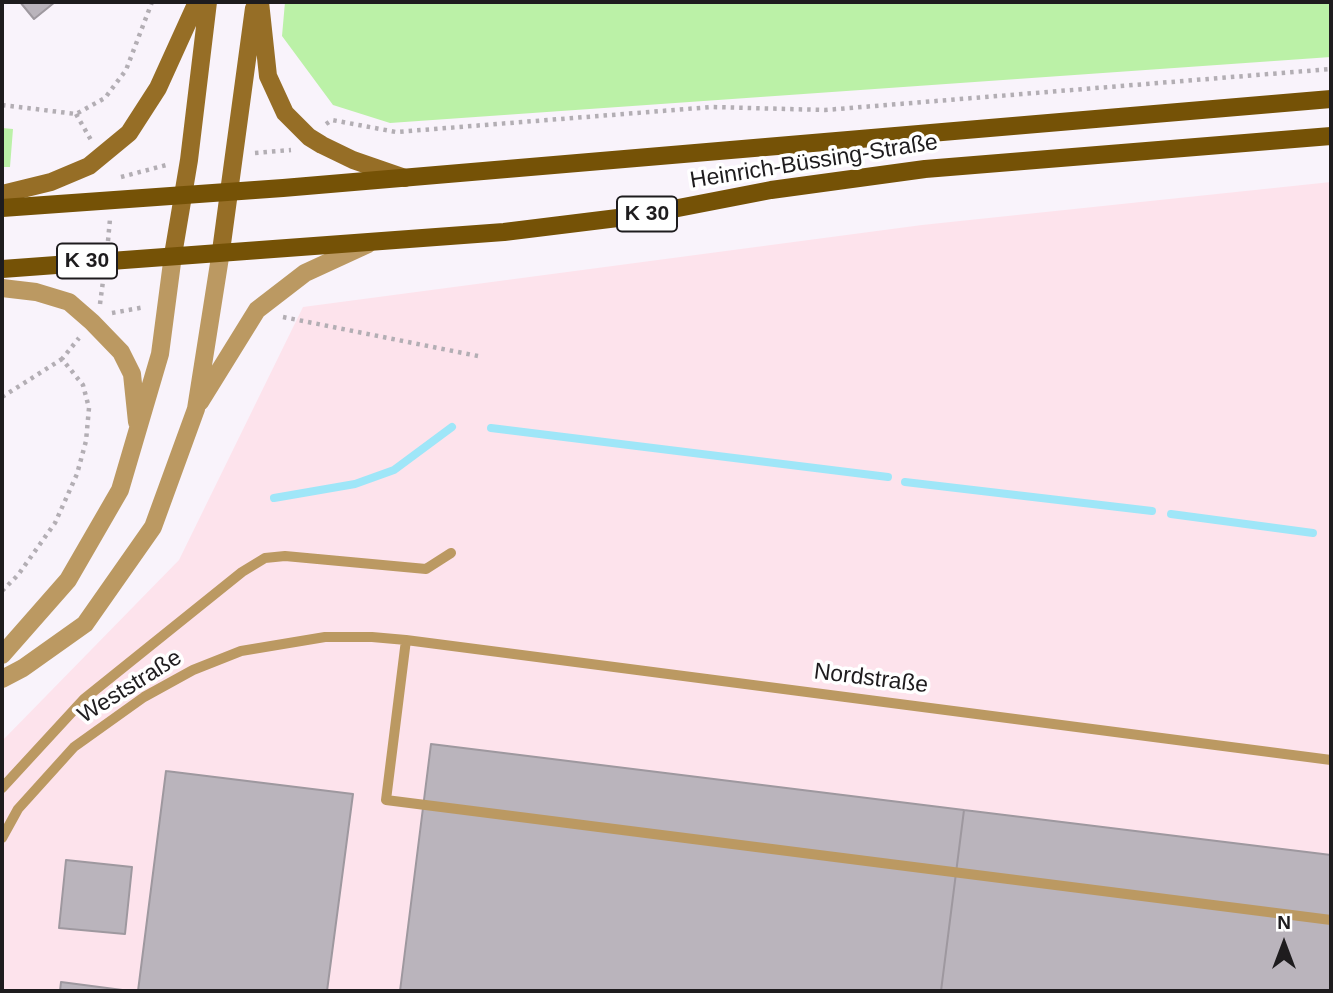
<!DOCTYPE html>
<meta charset="utf-8">
<style>
body{margin:0}
#map{position:relative;width:1333px;height:993px;overflow:hidden;background:#f9f3fb;font-family:Arial,sans-serif}
canvas{display:block}
.frame{position:absolute;inset:0;border:4px solid #1e1c1e;pointer-events:none}
.north{position:absolute;left:1249px;top:909px;width:70px;height:70px;-webkit-text-stroke:5px #fff;paint-order:stroke;rotate:0deg;font-size:19px;font-weight:700;line-height:28px;text-align:center;color:#1e1c1e}
.north::after{content:'';display:block;margin:auto;width:24px;height:32px;background:#1e1c1e;clip-path:polygon(50% 0,100% 100%,50% 72%,0 100%)}
</style>
<div id="map">
<canvas width="1333" height="993"></canvas>
<div class="frame"></div>
<div class="north">N</div>
</div>
<script>
const context = document.querySelector('canvas').getContext('2d');
context.lineJoin = 'round';
function fill(path, color) { context.fillStyle = color; context.fill(path, 'evenodd'); }
const shape = rows => new Path2D(rows.map(r => 'M' + r).join(''));
function stroke(path, color, width, dash) { context.strokeStyle = color; context.lineWidth = width; context.lineCap = dash ? 'butt' : 'round'; context.setLineDash(dash || []); context.stroke(path); }
function label(font, color, halo, rows, align = 'center') {
  context.font = font + ' Arial,sans-serif'; context.lineWidth = 7; context.setLineDash([]); context.textBaseline = 'middle'; context.strokeStyle = halo; context.fillStyle = color; for (const [text, x, y, turn = 0] of rows) {
    context.save(); context.translate(x, y); context.rotate((+turn || 0) * Math.PI / 180); context.textAlign = isNaN(turn) ? turn : align; if (halo) context.strokeText(text, 0, 0); context.fillText(text, 0, 0); context.restore();
  }
}
fill(shape([
 [1331,182,1331,991,2,991,2,741,179,560,303,307,922,225]
]), '#fde3ec');
fill(shape([
 [285,2,1331,2,1331,57,390,123,333,105,282,36],
 [2,128,13,129,10,167,2,167]
]), '#bbf1a7');
stroke(shape([
 [491,428,888,477],
 [905,482,1152,511],
 [274,498,355,484,394,470,452,427],
 [1171,514,1313,533]
]), '#9fe6f8', 8);
const building = shape([
 [20,2,55,2,34,19,20,2],
 [431,744,964,810,941,991,400,991,431,744],
 [166,771,353,794,327,991,138,991,166,771],
 [964,810,1331,855,1331,991,941,991,964,810],
 [66,860,132,867,125,934,59,928,66,860],
 [61,982,130,991,60,991,61,982]
]);
fill(building, '#bab4bc');
stroke(building, '#9e989f', 2);
stroke(shape([
 [2,105,76,114,105,98,126,70,152,2],
 [76,114,91,140],
 [326,124,332,120,396,132,712,107,825,110,1331,69],
 [255,153,291,150],
 [121,177,170,164],
 [108,241,110,219],
 [100,304,103,281],
 [112,313,145,307],
 [283,317,478,356],
 [2,397,62,359],
 [2,591,18,575,55,523,77,474,86,441,89,408,83,385,62,359,79,338]
]), '#b3aeb4', 4.5, [3.5, 5]);
stroke(shape([
 [406,640,386,800,1331,920],
 [2,788,84,699,242,572,265,558,285,556,426,569,451,553],
 [2,838,18,809,74,747,144,697,193,670,241,651,325,637,372,637,406,640,1331,760]
]), '#bb9962', 10);
stroke(shape([
 [2,288,36,292,69,302,92,322,121,352,132,374,137,422],
 [200,402,257,310,305,273,368,244],
 [2,655,68,580,120,490,160,354,173,255],
 [2,679,23,668,85,624,153,527,196,409,221,251]
]), '#bb9962', 18);
stroke(shape([
 [260,2,268,76,285,113,309,137,322,145,353,160,405,178],
 [2,194,51,182,89,166,129,133,158,88,197,2],
 [221,251,254,8],
 [173,255,189,160,208,2]
]), '#966e26', 18);
stroke(shape([
 [2,208,283,188,1331,99],
 [2,269,504,232,642,215,771,190,925,169,1331,136]
]), '#755206', 18);
for (const [x, y, w] of [
 [647,214,60],
 [87,261,60]
]) { const box = new Path2D(); box.roundRect(x - w / 2, y - 17.5, w, 35, 5); context.fillStyle = '#fff'; context.fill(box); stroke(box, '#1e1c1e', 2); }
label('bold 21px', '#1e1c1e', null, [
 ["K 30",647,214],
 ["K 30",87,261]
]);
label('23px', '#1e1c1e', '#fff', [
 ["Heinrich-Büssing-Straße",814,162,-9],
 ["Nordstraße",871,679,7],
 ["Weststraße",130,687,-32]
]);
</script>
